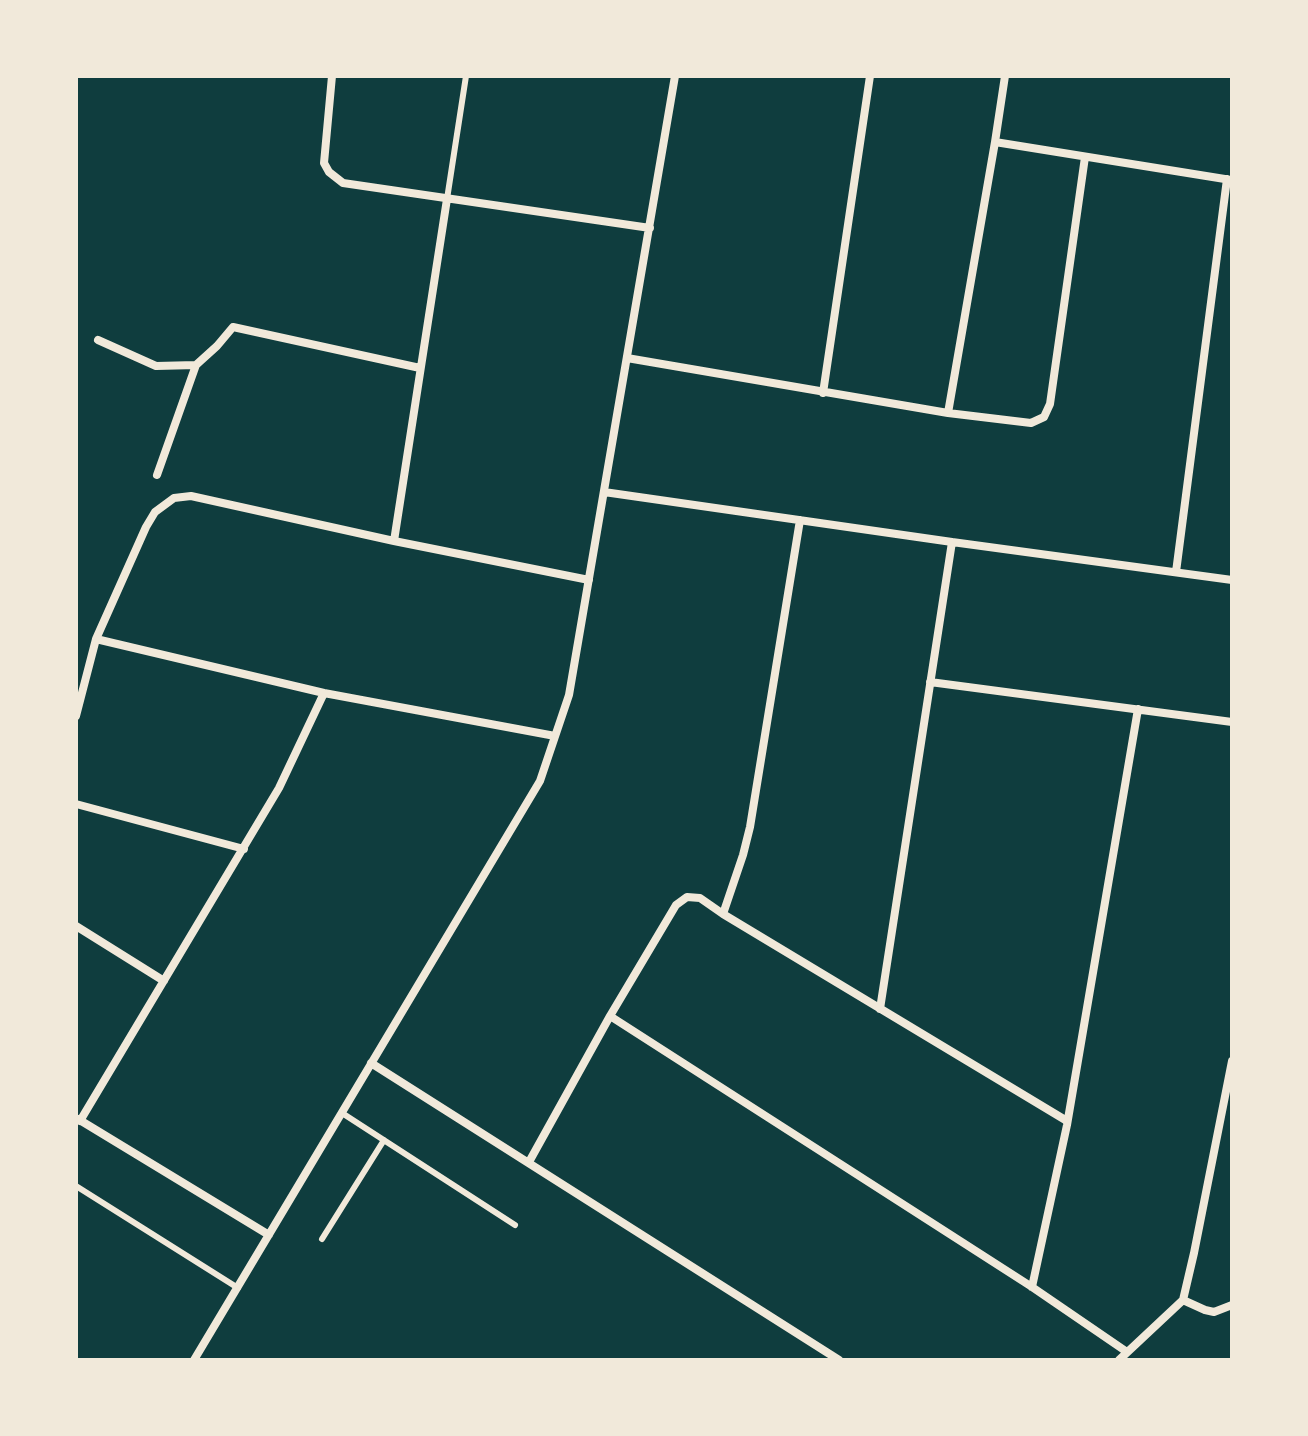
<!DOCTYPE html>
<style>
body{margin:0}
#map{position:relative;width:1308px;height:1436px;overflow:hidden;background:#0f3d3e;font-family:"DM Sans",sans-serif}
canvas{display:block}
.frame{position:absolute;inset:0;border:78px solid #f1e9da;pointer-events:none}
</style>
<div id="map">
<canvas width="1308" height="1436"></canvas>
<div class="frame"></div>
</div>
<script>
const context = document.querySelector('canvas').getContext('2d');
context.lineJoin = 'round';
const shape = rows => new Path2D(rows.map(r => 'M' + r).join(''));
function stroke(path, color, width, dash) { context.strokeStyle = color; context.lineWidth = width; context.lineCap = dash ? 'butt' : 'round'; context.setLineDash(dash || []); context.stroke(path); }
stroke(shape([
 [447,199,466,76],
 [342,1113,515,1225],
 [76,1186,238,1288],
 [322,1239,384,1140]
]), '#f1e9da', 6);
stroke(shape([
 [332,76,324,163,329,172,343,183,650,228],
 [995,142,1231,180],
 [98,340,156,366,196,365,217,346,233,327,420,368],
 [627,358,948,413,995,142,1005,76],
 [823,393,870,76],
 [948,413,1031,423,1044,417,1050,404,1085,157],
 [157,475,196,365],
 [604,492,952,542,1232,580],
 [394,541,447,199],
 [1176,572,1227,179],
 [96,639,146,527,155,512,174,498,191,496,394,541,589,580],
 [930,682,1232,722],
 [76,716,96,639,324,693,555,736],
 [76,804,244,849],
 [723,914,1067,1121],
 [76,926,164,981],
 [880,1009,952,542],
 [610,1016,1032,1287,1127,1352],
 [371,1063,839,1360],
 [78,1119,269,1235],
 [80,1121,279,788,324,693],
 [529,1162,610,1016,676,905,687,897,700,898,723,914,743,855,750,827,800,520],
 [1032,1287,1067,1125,1138,709],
 [1183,1300,1205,1310,1214,1312,1232,1305],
 [194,1360,540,781,569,695,675,76],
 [1119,1360,1183,1300,1194,1253,1232,1061]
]), '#f1e9da', 8);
</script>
